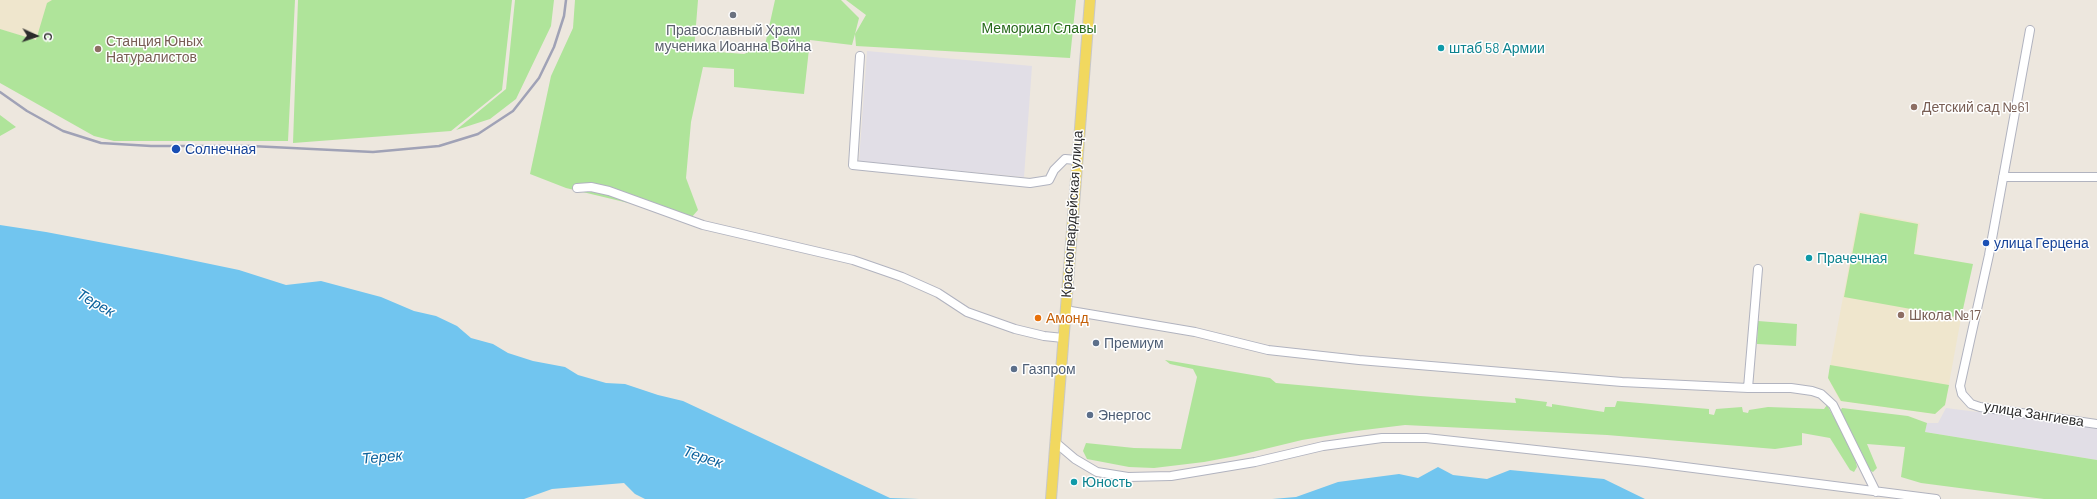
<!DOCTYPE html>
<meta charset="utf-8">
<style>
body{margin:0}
#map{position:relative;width:2097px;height:499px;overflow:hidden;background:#ede7de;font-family:Barlow,sans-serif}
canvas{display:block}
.north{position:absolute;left:16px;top:16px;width:40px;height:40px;-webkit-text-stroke:3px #fff;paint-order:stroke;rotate:93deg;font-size:11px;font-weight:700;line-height:16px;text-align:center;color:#2b2b2b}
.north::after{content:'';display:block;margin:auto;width:14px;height:18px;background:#2b2b2b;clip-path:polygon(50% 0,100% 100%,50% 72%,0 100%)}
</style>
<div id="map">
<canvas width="2097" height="499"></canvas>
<div class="north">С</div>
</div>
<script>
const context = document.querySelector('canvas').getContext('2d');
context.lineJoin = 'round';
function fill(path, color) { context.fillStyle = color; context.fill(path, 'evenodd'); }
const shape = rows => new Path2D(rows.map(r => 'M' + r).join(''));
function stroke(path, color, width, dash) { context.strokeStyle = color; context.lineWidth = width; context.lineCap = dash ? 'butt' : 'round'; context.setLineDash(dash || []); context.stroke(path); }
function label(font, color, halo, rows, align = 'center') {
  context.font = font + ' Barlow,sans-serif'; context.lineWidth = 3; context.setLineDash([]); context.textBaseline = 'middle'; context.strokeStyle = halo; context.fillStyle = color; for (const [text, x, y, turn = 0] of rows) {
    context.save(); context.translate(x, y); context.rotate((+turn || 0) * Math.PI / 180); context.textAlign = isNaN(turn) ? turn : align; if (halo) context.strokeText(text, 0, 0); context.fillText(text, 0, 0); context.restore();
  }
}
fill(shape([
 [867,51,1032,66,1024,177,859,161],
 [1946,408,2097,427,2097,460,1925,432,1927,423,1938,423]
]), '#e1dee6');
fill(shape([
 [0,0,180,0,119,69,0,29],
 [1859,211,1920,223,1914,254,1971,264,1945,405,1935,414,1840,401,1828,378]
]), '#efe6cd');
fill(shape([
 [52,0,295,0,288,141,114,141,94,136,0,83,0,29,36,40,47,3],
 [298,0,512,0,502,90,451,131,293,143],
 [515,0,554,0,551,26,516,99,490,119,456,130,506,89],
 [575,0,698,0,694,50,744,54,765,45,775,0,841,0,859,18,855,34,866,15,846,0,1076,0,1070,58,856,46,855,34,852,45,810,40,804,94,734,87,734,69,703,67,691,122,686,178,698,210,691,218,566,188,530,174,551,76,573,28],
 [0,115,16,127,0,136],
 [1860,213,1918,224,1914,254,1973,264,1961,318,1844,297],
 [1758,321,1797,324,1796,346,1757,344],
 [1165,360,1270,378,1276,383,1420,396,1516,403,1515,398,1547,402,1546,406,1552,407,1552,404,1604,412,1605,407,1615,407,1617,401,1709,409,1709,414,1714,415,1716,409,1742,407,1743,412,1748,413,1749,410,1768,407,1824,409,1827,405,1854,454,1857,467,1854,472,1850,470,1830,438,1802,433,1802,445,1775,449,1607,435,1405,425,1356,431,1302,440,1236,456,1204,462,1154,468,1129,467,1087,459,1083,451,1086,443,1134,448,1181,449,1197,377,1193,369,1170,364],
 [1830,365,1949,385,1945,405,1935,414,1841,401,1828,378],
 [1842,408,1908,416,1927,423,1925,432,2097,460,2097,499,2044,499,1921,483,1901,477,1905,447,1867,444,1877,468,1873,472,1869,470,1840,411]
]), '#afe49a');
fill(shape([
 [0,225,46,232,162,254,239,270,286,285,321,281,381,297,414,311,436,316,457,326,471,338,493,344,508,353,533,361,565,367,578,375,606,383,625,384,658,395,683,401,890,498,919,499,645,499,635,494,624,483,552,489,524,499,0,499],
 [1438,467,1453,475,1487,479,1510,470,1604,479,1645,499,1272,499,1296,497,1338,482,1399,474,1418,478]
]), '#71c5ef');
const minor = shape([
 [2030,30,1989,255,1960,386,1962,394,1971,404,1980,407,2097,424],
 [860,56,853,165,1030,183,1049,180,1054,170,1065,159,1076,160],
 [2003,177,2097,177],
 [577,188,591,187,609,191,703,225,853,260,902,277,938,293,967,312,1015,329,1044,336,1063,338],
 [1065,310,1195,332,1268,350,1359,360,1622,382,1748,388,1791,388,1812,391,1821,394,1833,405,1876,492],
 [1748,388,1758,269],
 [1055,442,1075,459,1097,472,1128,477,1171,476,1255,462,1323,446,1382,438,1426,438,1646,462,1936,499]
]);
const major = shape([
 [1051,499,1090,0]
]);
stroke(minor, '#b1b3bf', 10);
stroke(major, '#c8c8c8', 12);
stroke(minor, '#fff', 8);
stroke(major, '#f1d85f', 10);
stroke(shape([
 [0,92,27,111,63,131,101,143,151,146,251,146,373,152,439,146,478,134,513,111,539,78,554,47,564,16,566,0]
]), '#a0a2b6', 2.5);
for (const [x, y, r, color] of [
 [733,15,4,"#6b7280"],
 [1441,48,4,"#0f9aa8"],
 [98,49,4,"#8d6e63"],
 [1914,107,4,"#8d6e63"],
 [176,149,5,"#1a4fb4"],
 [1986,243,4,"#1a4fb4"],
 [1809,258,4,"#0f9aa8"],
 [1901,315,4,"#8d6e63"],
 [1038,318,4,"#e8710a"],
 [1096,343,4,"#5c6f8a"],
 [1014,369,4,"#5c6f8a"],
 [1090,415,4,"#5c6f8a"],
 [1074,482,4,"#0f9aa8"]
]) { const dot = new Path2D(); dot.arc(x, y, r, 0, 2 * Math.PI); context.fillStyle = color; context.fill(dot); stroke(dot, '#fff', 1.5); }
label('14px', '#26691a', '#fff', [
 ["Мемориал Славы",1039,28]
]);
label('14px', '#5b616d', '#fff', [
 ["Православный Храм",733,30],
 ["мученика Иоанна Война",733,46]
]);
label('14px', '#785e54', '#fff', [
 ["Станция Юных",106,41],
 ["Натуралистов",106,57],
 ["Детский сад №61",1922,107],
 ["Школа №17",1909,315]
], 'left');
label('14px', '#0d838f', '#fff', [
 ["штаб 58 Армии",1449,48],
 ["Прачечная",1817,258],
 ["Юность",1082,482]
], 'left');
label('14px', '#164399', '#fff', [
 ["Солнечная",185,149],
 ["улица Герцена",1994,243]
], 'left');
label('14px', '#2b2b2b', '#fff', [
 ["Красногвардейская улица",1072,214,-86],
 ["улица Зангиева",2034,414,9]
]);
label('14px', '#c56008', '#fff', [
 ["Амонд",1046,318]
], 'left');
label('14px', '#4e5e75', '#fff', [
 ["Премиум",1104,343],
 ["Газпром",1022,369],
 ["Энергос",1098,415]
], 'left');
label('italic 15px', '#0d639d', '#fff', [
 ["Терек",96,303,30],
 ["Терек",382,457,-5],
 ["Терек",703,457,19]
]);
</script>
